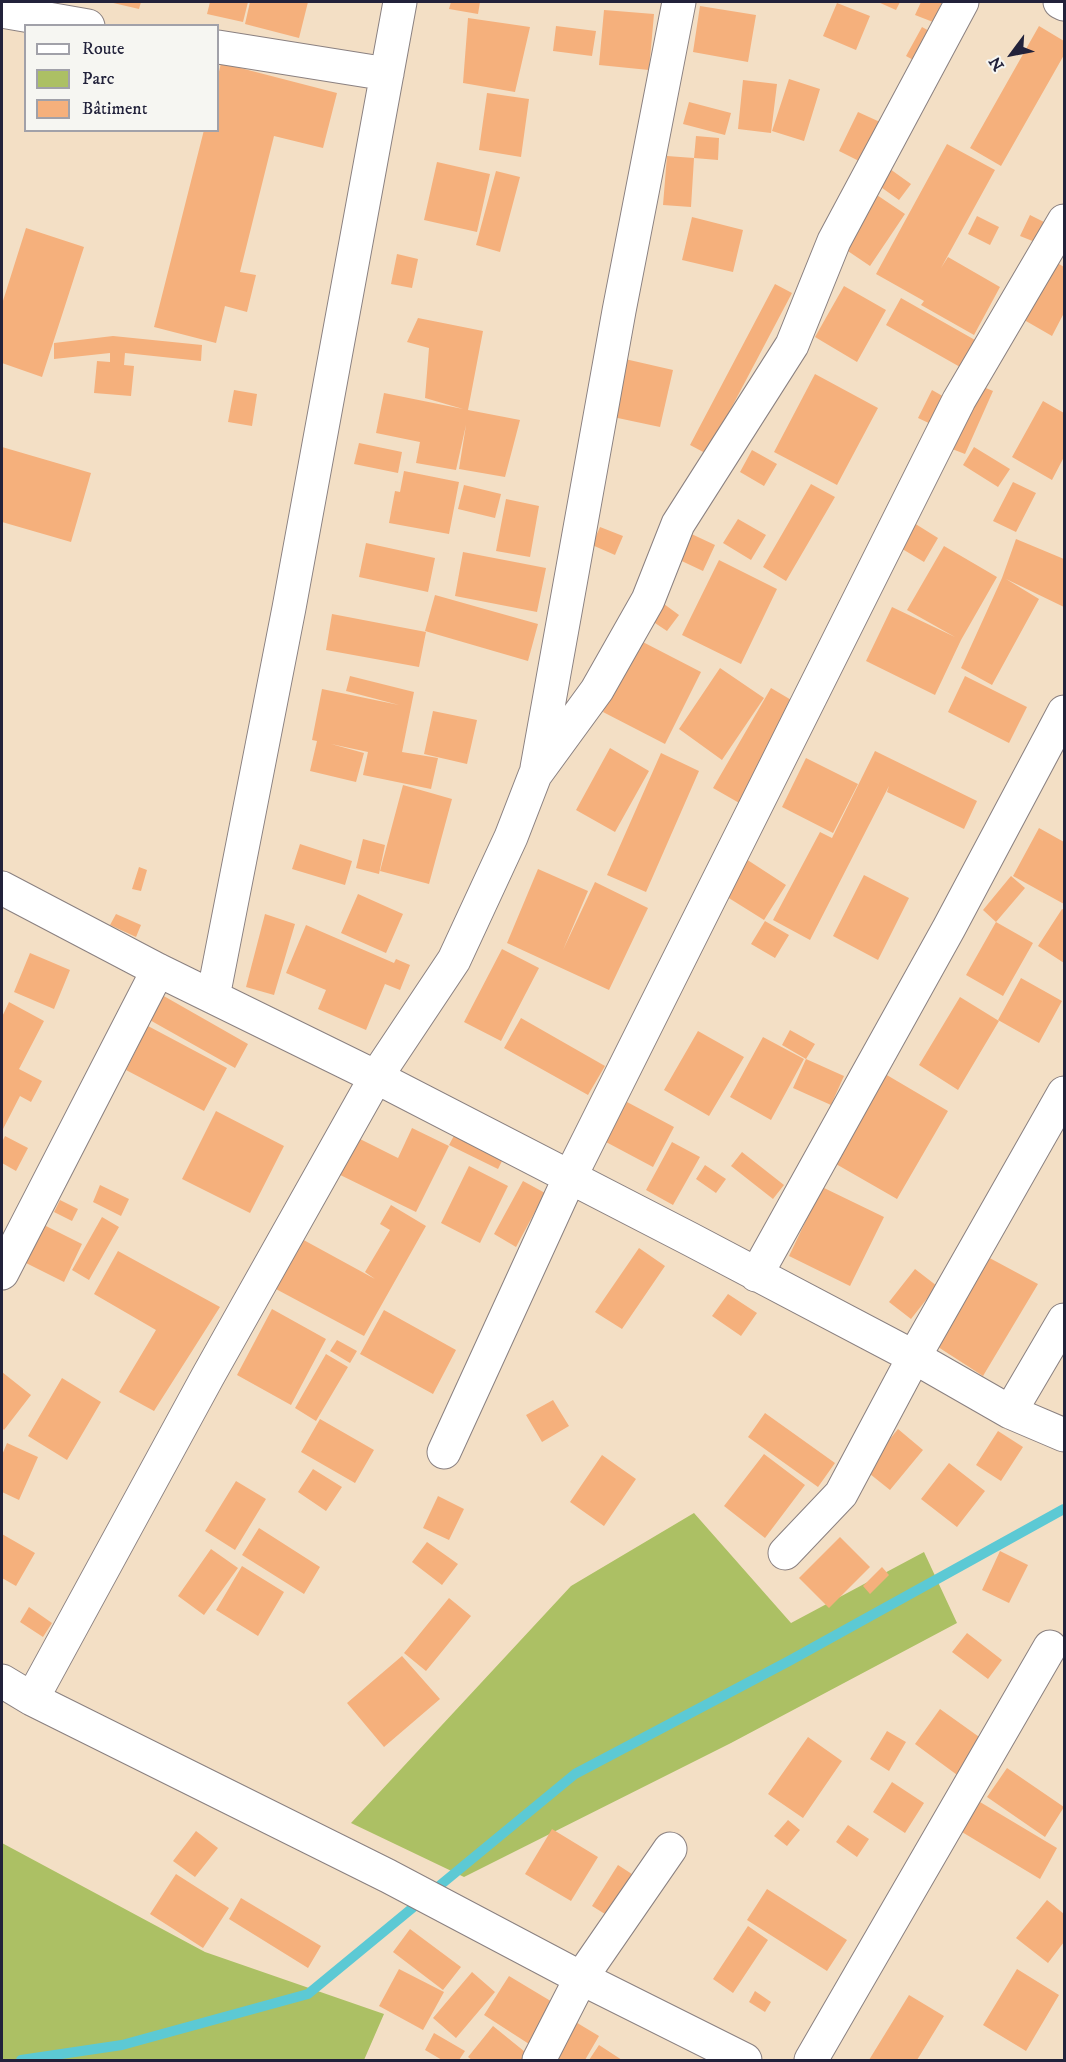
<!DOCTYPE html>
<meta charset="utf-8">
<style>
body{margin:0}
#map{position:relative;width:1066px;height:2062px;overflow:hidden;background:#f3dfc5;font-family:"IM FELL DW Pica",serif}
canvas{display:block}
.frame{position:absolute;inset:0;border:3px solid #22223b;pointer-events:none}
.legend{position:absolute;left:24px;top:24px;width:195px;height:108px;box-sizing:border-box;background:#f6f6f2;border:2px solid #a1a1a9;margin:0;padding:8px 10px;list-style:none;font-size:18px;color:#22223b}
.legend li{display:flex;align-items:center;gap:12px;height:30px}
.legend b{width:30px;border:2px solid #a1a1a9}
.north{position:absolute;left:982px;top:24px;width:60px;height:60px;-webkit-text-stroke:4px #f6f6f2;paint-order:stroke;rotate:238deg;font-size:16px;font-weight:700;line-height:24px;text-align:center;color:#22223b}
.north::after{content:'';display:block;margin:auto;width:21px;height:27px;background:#22223b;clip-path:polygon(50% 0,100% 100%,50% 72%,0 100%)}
</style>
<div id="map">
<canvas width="1066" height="2062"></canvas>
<div class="frame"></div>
<ul class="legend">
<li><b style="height:8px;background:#fff"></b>Route</li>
<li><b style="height:16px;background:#acc064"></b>Parc</li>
<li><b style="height:16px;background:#f5b07c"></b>Bâtiment</li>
</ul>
<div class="north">N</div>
</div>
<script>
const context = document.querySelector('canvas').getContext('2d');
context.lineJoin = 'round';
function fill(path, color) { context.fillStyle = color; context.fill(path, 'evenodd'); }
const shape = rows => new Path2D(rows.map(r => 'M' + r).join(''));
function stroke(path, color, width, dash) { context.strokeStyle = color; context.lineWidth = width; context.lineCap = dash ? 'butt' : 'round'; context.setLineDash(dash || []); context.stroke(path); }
fill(shape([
 [694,1513,791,1623,924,1552,957,1623,731,1743,464,1877,351,1823,571,1586],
 [2,1843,205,1952,384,2014,364,2060,2,2060]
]), '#acc064');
stroke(shape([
 [21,2060,122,2045,308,1994,575,1774,789,1661,1064,1509]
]), '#5cc9d4', 10);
fill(shape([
 [109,2,141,2,139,9],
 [210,2,248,2,243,22,207,14],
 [250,2,308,2,299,38,245,24],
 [451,2,480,2,478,14,449,9],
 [878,2,900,2,896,10],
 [921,2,942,2,933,22,915,15],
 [837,3,870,16,856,50,823,36],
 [700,6,756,15,748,62,693,52],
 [604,10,654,14,649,70,599,65],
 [468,18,530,27,515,92,463,83],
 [556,26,596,31,592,56,553,51],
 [1039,26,1064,41,1064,55,1001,166,970,148],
 [922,27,933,33,917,62,906,56],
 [221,63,337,93,323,148,274,136,240,272,256,275,247,312,225,306,216,343,154,327,204,130,218,130,218,76],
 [789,79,820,89,804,141,772,131],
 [743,80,777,84,771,133,738,129],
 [487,93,529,99,521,157,479,150],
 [689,102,731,113,725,135,683,124],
 [858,112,880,122,861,162,839,151],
 [696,136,719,138,718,160,694,158],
 [947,144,995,170,941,268,948,257,1000,287,974,335,921,305,924,301,876,274],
 [667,156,694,158,691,207,663,205],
 [437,162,490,174,477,232,424,220],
 [890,169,911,184,899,200,878,185],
 [496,171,520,177,500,252,476,245],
 [874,193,905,214,870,266,839,245],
 [1030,215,1044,222,1035,242,1020,236],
 [977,216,999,227,990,245,968,234],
 [692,217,743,230,733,272,682,260],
 [26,228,84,247,42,377,2,363,2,304],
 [397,254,418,259,412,288,391,284],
 [1051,259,1064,267,1064,313,1052,336,1019,317],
 [775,284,792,293,707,454,690,445],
 [844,286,886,310,857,362,815,337],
 [901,298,975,340,960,367,886,325],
 [418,318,483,331,468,410,520,420,505,477,459,469,466,425,456,470,416,463,420,442,376,433,384,393,463,409,425,398,429,348,407,342],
 [113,336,202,345,201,361,125,353,124,365,134,366,131,396,94,393,97,361,110,362,110,353,54,359,54,343],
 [625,359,673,370,660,427,613,417],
 [815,374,878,408,837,485,774,452],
 [974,383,993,391,965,454,947,447],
 [234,390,257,394,252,426,228,422],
 [932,390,946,398,933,425,918,418],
 [1043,401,1064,413,1064,457,1052,480,1012,457],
 [359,443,402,452,398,473,354,464],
 [2,447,91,473,71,542,2,522],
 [974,447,1010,469,998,487,963,465],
 [752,450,777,464,764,486,740,472],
 [404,471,459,482,449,534,389,523,395,491,400,492],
 [1013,482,1036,493,1016,532,993,521],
 [811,484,835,497,786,581,763,567],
 [464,485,501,494,495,518,458,509],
 [506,499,539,506,530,557,496,551],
 [738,519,766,535,751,560,723,543],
 [914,523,938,538,924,562,899,547],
 [600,527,623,536,615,555,592,545],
 [683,530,715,545,703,571,671,556],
 [1016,539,1064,559,1064,607,1006,579,1039,599,992,685,961,668,1002,578],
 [366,543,435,558,428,592,359,577],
 [944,546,997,577,961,640,935,695,866,661,892,607,955,637,907,610],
 [463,552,546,568,537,612,455,596],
 [719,560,777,589,741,664,682,635],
 [435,595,538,624,528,661,425,631],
 [664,604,679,615,667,631,652,621],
 [332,614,426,632,419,667,326,650],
 [639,640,701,672,665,744,603,712],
 [720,668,764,698,722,760,679,729],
 [350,676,414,692,402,752,438,758,431,789,363,775,368,752,331,744,364,753,356,782,310,771,317,741,312,740,322,689,399,705,346,691],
 [965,676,1027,707,1009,743,948,712],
 [771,688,798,704,741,804,713,788],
 [433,711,477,720,467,764,424,754],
 [610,748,649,771,615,832,576,810],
 [875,751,977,801,964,829,887,792,889,786,810,940,773,920,820,832,832,838],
 [661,753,699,771,646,892,607,875],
 [806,758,858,784,833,833,782,807],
 [403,785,452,799,429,884,380,871],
 [1039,828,1064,842,1064,904,1013,876],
 [363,839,385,845,379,874,356,868],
 [300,844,352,861,345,885,292,869],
 [746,859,786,885,764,920,724,895],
 [139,867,147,870,141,891,132,889],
 [538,869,588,891,563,950,595,882,648,908,609,990,507,943],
 [864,875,909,898,878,960,833,936],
 [1011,876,1025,888,996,922,983,910],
 [358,894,403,914,386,953,341,933],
 [1062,909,1064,910,1064,963,1038,946],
 [116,914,141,925,136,937,110,925],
 [265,914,295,924,274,995,246,987],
 [765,921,789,935,775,958,751,944],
 [996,922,1033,943,1003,996,966,975],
 [306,925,394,963,396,959,410,965,400,990,385,984,366,1030,318,1009,326,990,286,973],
 [502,949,539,968,501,1041,464,1022],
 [30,953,70,970,54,1009,14,992],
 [1021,978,1062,1001,1039,1043,998,1020],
 [162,995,248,1044,235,1068,148,1019],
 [960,997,999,1021,958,1090,919,1065],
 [9,1002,44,1021,19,1069,42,1081,31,1102,20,1096,2,1131,2,1017],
 [521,1018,605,1066,588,1095,504,1048],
 [148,1026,227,1068,204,1111,126,1070],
 [790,1030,815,1044,806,1059,782,1045],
 [698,1031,744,1057,709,1116,664,1090],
 [763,1037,804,1059,771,1120,730,1097],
 [806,1059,844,1076,831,1105,793,1088],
 [880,1071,948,1111,897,1199,829,1160],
 [627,1102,674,1127,653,1167,606,1142],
 [216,1111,284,1146,250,1213,182,1179],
 [412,1128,449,1146,416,1212,330,1170,348,1133,398,1158],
 [457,1130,506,1153,498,1169,449,1145],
 [5,1136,28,1148,16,1171,2,1163,2,1142],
 [672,1142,700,1157,673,1205,646,1190],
 [742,1152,784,1185,773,1199,731,1166],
 [705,1165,726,1179,716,1193,696,1179],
 [469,1166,508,1186,480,1243,441,1223],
 [523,1181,545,1193,516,1247,494,1234],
 [100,1185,129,1199,121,1216,93,1202],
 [822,1187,884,1217,850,1286,789,1256],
 [60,1200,78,1209,72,1221,54,1212],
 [391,1205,426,1226,364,1336,274,1288,300,1238,375,1279,365,1272,390,1230,380,1224],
 [102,1217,119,1227,89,1280,72,1270],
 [42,1224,82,1244,64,1282,24,1262],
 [639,1248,665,1266,622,1329,595,1312],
 [118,1251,220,1307,154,1411,119,1392,156,1330,94,1294],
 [984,1255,1038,1284,983,1376,935,1345],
 [915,1269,937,1286,911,1319,889,1302],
 [728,1294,757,1313,741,1336,712,1316],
 [272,1309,326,1339,291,1405,237,1375],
 [384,1310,456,1350,433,1394,360,1354],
 [337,1340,357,1351,350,1363,330,1351],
 [326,1354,348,1367,316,1421,295,1408],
 [2,1372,31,1395,4,1430,2,1428],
 [62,1378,101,1402,67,1460,28,1436],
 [553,1400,569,1426,542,1442,526,1415],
 [765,1413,835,1463,818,1487,748,1437],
 [320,1419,374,1450,355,1483,301,1452],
 [898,1429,923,1450,890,1490,865,1470],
 [998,1431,1023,1447,1001,1481,976,1465],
 [7,1443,38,1457,19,1500,2,1492,2,1455],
 [764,1454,805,1485,765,1538,724,1506],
 [602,1455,636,1479,604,1526,570,1502],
 [949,1463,985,1491,957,1527,921,1499],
 [313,1469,342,1487,326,1511,298,1492],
 [236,1481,266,1499,235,1550,205,1531],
 [438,1496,464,1509,449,1540,423,1528],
 [259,1528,320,1567,304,1594,242,1555],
 [2,1534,35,1553,16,1586,2,1578],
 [840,1537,870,1567,829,1608,799,1578],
 [427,1542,458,1564,442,1585,412,1562],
 [211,1549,238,1568,204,1615,178,1596],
 [1000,1551,1028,1565,1009,1603,982,1590],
 [242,1566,284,1592,258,1636,216,1610],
 [882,1567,889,1575,870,1594,863,1586],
 [449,1598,471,1616,426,1671,404,1653],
 [29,1607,52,1623,43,1637,20,1622],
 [967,1633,1002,1660,988,1679,952,1652],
 [402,1656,440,1699,384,1747,347,1703],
 [940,1709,989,1744,964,1780,915,1744],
 [887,1731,906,1742,889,1771,870,1759],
 [808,1737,842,1761,803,1818,768,1794],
 [1007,1768,1064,1807,1045,1837,987,1797],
 [892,1782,924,1803,905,1833,873,1812],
 [980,1802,1057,1848,1040,1879,962,1832],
 [788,1820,800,1830,787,1846,774,1836],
 [848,1825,869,1839,857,1857,836,1842],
 [552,1829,598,1857,571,1901,525,1874],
 [196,1831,218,1848,195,1877,173,1861],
 [618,1865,638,1878,613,1919,592,1906],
 [176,1874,229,1908,203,1948,150,1914],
 [767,1889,847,1940,827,1971,747,1920],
 [241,1898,321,1946,308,1968,229,1919],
 [1047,1900,1064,1914,1064,1942,1048,1963,1016,1938],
 [748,1926,768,1940,733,1993,713,1979],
 [410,1929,461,1967,443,1990,393,1952],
 [399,1969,444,1992,423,2030,379,2006],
 [1017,1969,1059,1995,1026,2051,983,2025],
 [472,1972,495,1992,456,2038,433,2018],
 [509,1976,554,2003,529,2044,484,2015],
 [755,1991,771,2002,765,2012,749,2002],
 [909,1995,944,2016,917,2060,869,2060],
 [574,2021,599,2036,585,2060,550,2060],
 [493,2026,530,2056,527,2060,472,2060,468,2057],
 [434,2033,465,2051,459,2060,442,2060,425,2050],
 [599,2045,622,2060,589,2060]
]), '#f5b07c');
const minor = shape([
 [1060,2,1064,4],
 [2,11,88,26],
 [218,47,387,74],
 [537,768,619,311,679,2],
 [2,888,158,970,376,1077,690,1239,914,1357,1010,1412,1064,1435],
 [213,997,289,608,400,2],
 [2,1273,158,970],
 [756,1275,949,928,1064,712],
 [1010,1412,1064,1320],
 [444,1452,569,1179,959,400,1064,221],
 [785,1553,841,1494,914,1357,1064,1093],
 [2,1681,32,1699,388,1876,581,1978,745,2060],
 [32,1699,208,1376,376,1077,454,960,511,837,535,775,597,690,648,600,678,524,792,345,834,241,962,2],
 [539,2060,581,1978,670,1849],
 [811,2060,1050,1647]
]);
stroke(minor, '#8a8080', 35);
stroke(minor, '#fff', 33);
</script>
